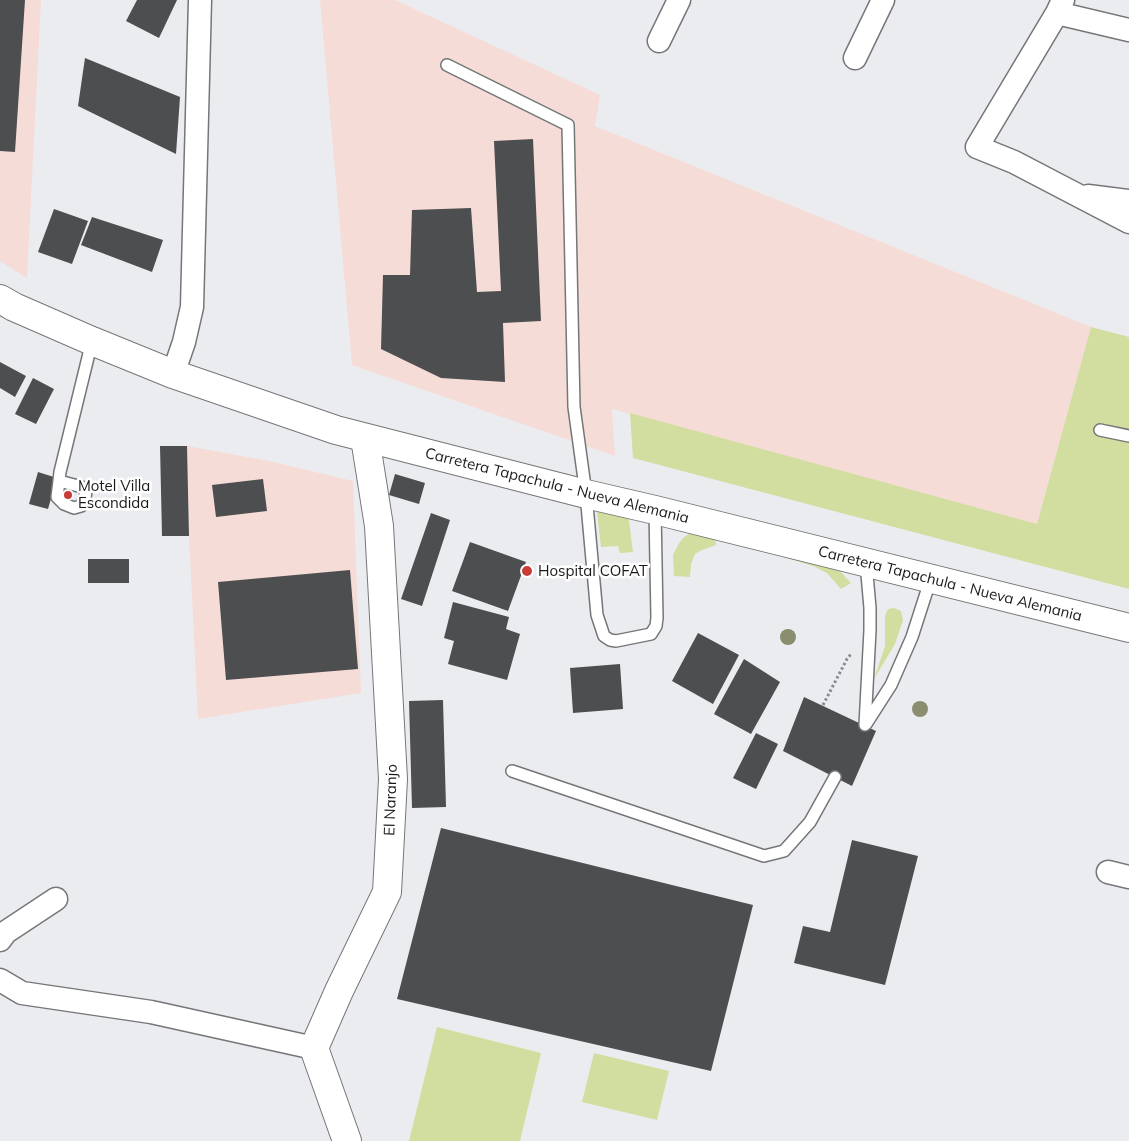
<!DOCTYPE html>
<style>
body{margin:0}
canvas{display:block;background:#ebecf0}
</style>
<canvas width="1129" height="1141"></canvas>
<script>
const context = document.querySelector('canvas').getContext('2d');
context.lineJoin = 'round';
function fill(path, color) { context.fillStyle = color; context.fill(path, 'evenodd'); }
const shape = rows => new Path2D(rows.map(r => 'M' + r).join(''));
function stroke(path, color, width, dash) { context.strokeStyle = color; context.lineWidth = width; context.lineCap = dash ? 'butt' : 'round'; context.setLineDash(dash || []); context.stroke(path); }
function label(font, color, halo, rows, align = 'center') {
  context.font = font + ' Mulish,sans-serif'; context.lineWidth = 5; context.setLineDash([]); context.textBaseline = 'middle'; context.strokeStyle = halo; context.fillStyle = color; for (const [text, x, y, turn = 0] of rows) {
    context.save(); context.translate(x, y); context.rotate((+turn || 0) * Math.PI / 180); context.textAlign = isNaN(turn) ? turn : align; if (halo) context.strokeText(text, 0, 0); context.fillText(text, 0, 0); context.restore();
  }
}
fill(shape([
 [0,0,41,0,27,278,0,261],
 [320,0,395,0,600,95,595,126,1091,327,1037,524,612,409,615,456,352,365],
 [187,446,269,461,353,481,361,693,198,719,189,536]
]), '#f6dcd7');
fill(shape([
 [1091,327,1129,337,1129,589,633,458,630,413,1037,524],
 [601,508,628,513,633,552,620,553,618,546,601,547,597,512],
 [714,529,716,545,702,550,695,554,691,564,690,577,674,576,673,555,678,545,683,538,695,530],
 [790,547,838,569,851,583,841,589,827,573,813,566,784,557],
 [894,608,901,611,903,620,895,644,874,679,885,646,885,616,888,609],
 [437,1027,541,1053,520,1141,409,1141],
 [594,1053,669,1071,657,1120,582,1102]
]), '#d1de9f');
fill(shape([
 [0,0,25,0,15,152,0,151],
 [137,0,177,0,159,38,126,21],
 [85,58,180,97,176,154,78,106],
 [533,139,541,321,503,323,505,382,441,378,381,349,383,275,410,275,412,210,471,208,477,292,501,291,494,141],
 [54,209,88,221,72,264,38,252],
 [92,217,163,240,152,272,81,245],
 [0,362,26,376,15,397,0,388],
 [33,378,54,389,36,424,15,414],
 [160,446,187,446,189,536,162,536],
 [38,472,57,478,48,509,29,504],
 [395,474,425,483,419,504,389,495],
 [263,479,267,511,216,517,212,485],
 [431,513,450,520,422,606,401,599],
 [470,542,526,562,508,611,452,591],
 [88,559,129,559,129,583,88,583],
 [350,570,358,669,226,680,218,582],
 [453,602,509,617,506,629,520,634,507,680,448,664,454,641,444,638],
 [698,633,739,655,713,704,672,681],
 [744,659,780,682,751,734,714,714],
 [620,664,623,709,573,713,570,668],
 [804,697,876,731,852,786,783,751],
 [443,700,446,807,412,808,409,701],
 [756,733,778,744,756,789,733,778],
 [441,828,753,905,711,1071,397,999],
 [852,840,918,856,885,985,794,963,803,926,830,932]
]), '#4d4e50');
const service = shape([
 [447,65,568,125,574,407,586,494,597,615,604,636,610,640,616,641,651,634,656,626,657,618,655,510],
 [1100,430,1129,436],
 [59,481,82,487,86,491,85,498,81,506,74,508,64,504,57,497,59,481,60,472,92,341],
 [866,724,891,685,912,637,931,578],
 [865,725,870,630,870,608,866,563],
 [512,771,764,856,784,851,810,822,835,777]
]);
const minor = shape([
 [1063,0,1057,13,977,147,1014,162,1129,222],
 [1057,13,1129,30],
 [659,41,679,0],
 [855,58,883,0],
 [1088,196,1129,201],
 [173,374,184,342,192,307,200,0],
 [1108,872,1129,877],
 [0,940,6,932,56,899],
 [0,980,22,993,151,1012,314,1048]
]);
const tertiary = shape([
 [347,1141,314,1048,339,991,387,892,393,779,379,526,365,438]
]);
const secondary = shape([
 [0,299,14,307,92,341,173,374,336,430,586,494,655,510,1129,628]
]);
stroke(service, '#757678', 14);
stroke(minor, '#757678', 25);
stroke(tertiary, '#757678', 30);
stroke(secondary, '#757678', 30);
stroke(shape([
 [823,705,847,659,851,654]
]), '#898a8c', 3, [2.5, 2.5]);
stroke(service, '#fff', 11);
stroke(minor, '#fff', 22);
stroke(tertiary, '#fff', 28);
stroke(secondary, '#fff', 28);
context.fillStyle = '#8a8e6f';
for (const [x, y] of [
 [788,637],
 [920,709]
]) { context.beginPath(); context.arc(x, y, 8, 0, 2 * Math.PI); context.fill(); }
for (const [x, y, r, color] of [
 [68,495,5,"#c93b36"],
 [527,571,6,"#c93b36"]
]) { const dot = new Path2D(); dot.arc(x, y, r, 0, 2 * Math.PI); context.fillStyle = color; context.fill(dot); stroke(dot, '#fff', 2); }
label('15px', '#1a1a1b', '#fff', [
 ["Motel Villa",78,486],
 ["Escondida",78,503],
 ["Hospital COFAT",538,571]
], 'left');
label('15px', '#1a1a1b', '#fff', [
 ["Carretera Tapachula - Nueva Alemania",557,486,14],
 ["Carretera Tapachula - Nueva Alemania",950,584,14],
 ["El Naranjo",391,800,-88]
]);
</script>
